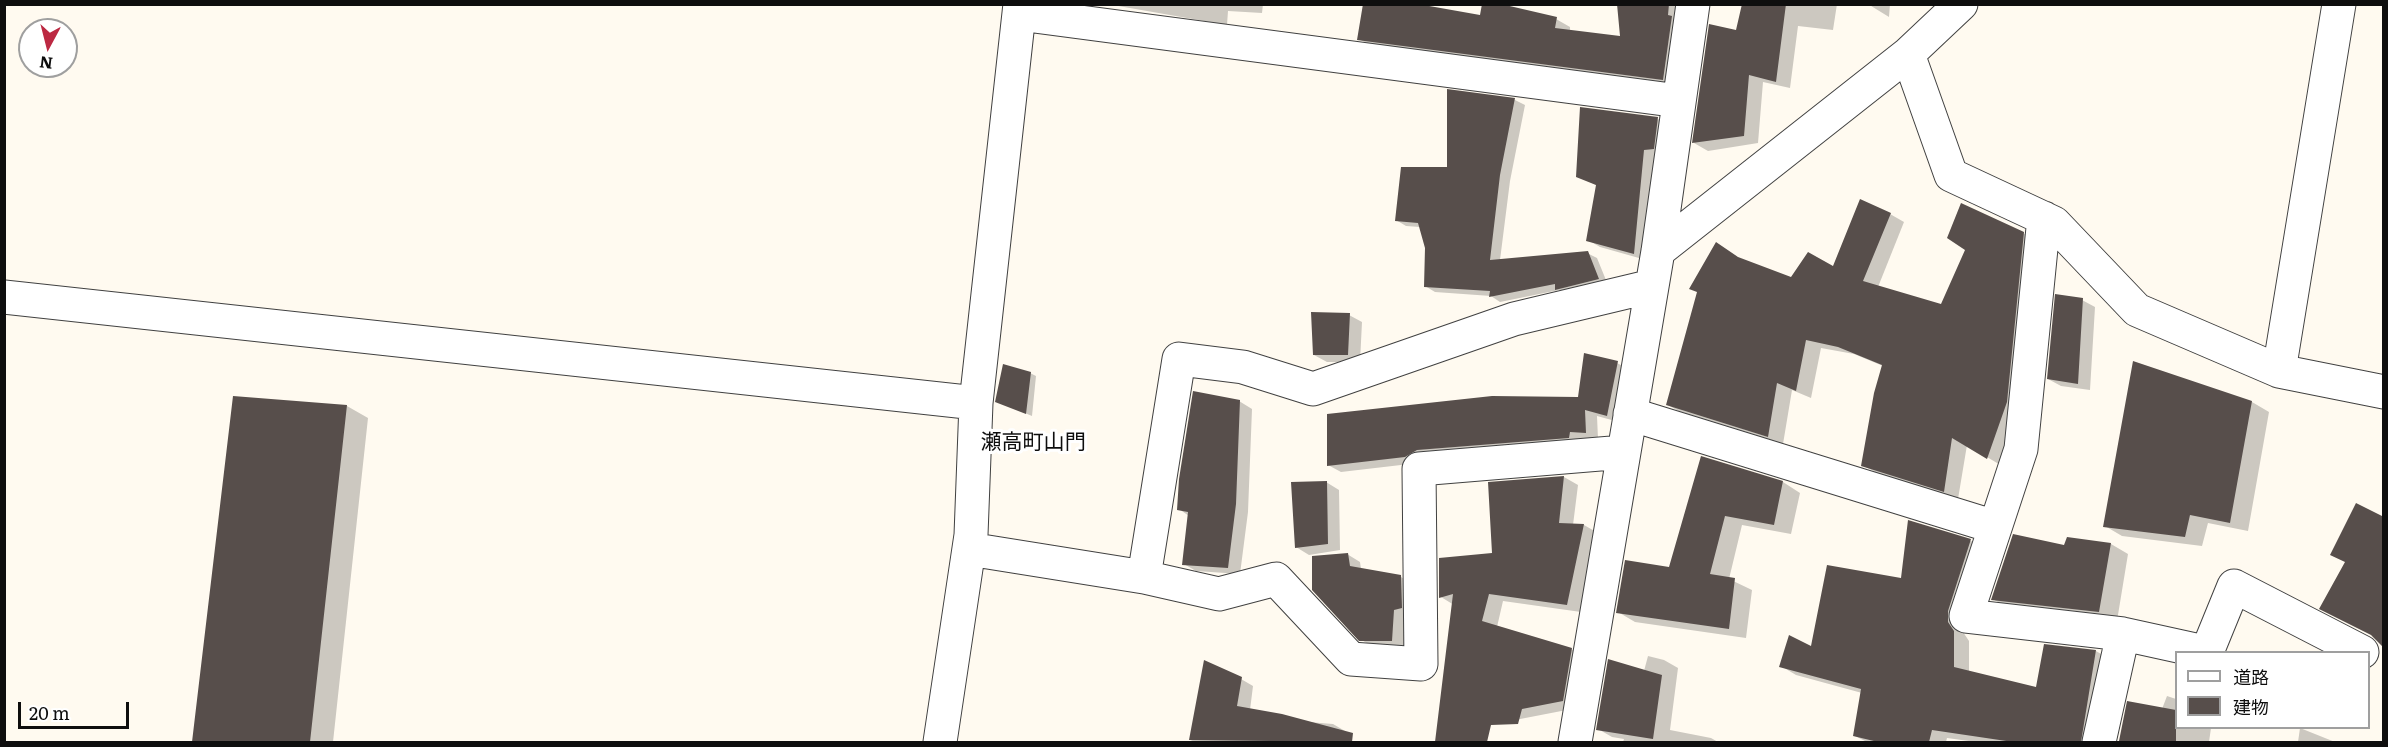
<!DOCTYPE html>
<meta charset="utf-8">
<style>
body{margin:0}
#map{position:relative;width:2388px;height:747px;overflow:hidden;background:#fffaf0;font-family:Literata,"Noto Sans JP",serif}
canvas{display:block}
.frame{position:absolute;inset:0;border:6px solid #0e0e0e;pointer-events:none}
.legend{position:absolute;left:2175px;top:651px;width:195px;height:78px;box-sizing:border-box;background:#fff;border:2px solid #9f9f9f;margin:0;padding:8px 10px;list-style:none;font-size:18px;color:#0e0e0e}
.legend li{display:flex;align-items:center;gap:12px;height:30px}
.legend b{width:30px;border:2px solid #9f9f9f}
.north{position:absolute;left:18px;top:18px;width:60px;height:60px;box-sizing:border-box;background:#fff;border:2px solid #9f9f9f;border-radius:50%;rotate:187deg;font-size:16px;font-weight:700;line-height:24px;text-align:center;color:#0e0e0e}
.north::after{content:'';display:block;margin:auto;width:21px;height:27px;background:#bc2942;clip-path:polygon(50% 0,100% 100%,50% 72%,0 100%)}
.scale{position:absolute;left:18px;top:702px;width:111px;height:27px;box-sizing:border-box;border:3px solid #0e0e0e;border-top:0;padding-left:8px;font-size:18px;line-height:21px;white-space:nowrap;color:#0e0e0e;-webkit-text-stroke:4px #fff;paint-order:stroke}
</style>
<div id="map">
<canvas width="2388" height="747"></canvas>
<div class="frame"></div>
<ul class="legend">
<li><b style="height:8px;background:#fff"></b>道路</li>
<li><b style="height:16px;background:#574e4b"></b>建物</li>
</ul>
<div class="north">N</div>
<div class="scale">20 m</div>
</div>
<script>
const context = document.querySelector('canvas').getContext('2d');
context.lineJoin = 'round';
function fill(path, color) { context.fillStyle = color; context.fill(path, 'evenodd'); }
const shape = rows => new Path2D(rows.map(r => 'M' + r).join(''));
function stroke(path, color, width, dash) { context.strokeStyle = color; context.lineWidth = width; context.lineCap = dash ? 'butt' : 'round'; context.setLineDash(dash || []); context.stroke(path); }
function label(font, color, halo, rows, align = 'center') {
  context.font = font + ' Literata,"Noto Sans JP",serif'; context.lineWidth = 6; context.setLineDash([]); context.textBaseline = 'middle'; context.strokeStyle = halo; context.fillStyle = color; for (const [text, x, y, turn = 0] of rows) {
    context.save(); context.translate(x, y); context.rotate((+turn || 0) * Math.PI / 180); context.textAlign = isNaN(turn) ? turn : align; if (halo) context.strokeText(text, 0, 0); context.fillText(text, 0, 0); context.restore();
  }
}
fill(shape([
 [1107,4,1263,4,1262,13,1228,11,1227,25],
 [1364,4,1427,4,1426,8,1481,17,1556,19,1570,27,1570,32,1622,38,1623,4,1684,4,1677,87,1373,47,1359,39],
 [1743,4,1837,4,1833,30,1798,26,1790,88,1763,82,1758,143,1708,151,1694,143,1737,32],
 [1868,4,1890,4,1889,17,1876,9],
 [1448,91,1515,100,1525,105,1510,181,1500,260,1587,253,1597,258,1608,285,1566,294,1559,290,1500,302,1491,296,1435,292,1425,286,1426,248,1420,227,1406,226,1396,220,1449,168],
 [1658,119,1670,126,1646,260,1600,247,1588,240,1598,186,1578,176],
 [1890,214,1904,222,1878,287,1942,306,2023,233,2038,242,2002,466,1967,445,1958,499,1877,473,1862,465,1883,366,1854,354,1821,348,1811,398,1792,390,1783,444,1682,413,1668,405,1742,260,1792,278,1834,268],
 [2082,300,2095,307,2090,390,2061,386,2048,379],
 [1349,315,1362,322,1360,362,1327,362,1314,355],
 [1617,363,1630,370,1619,422,1597,416,1598,439,1582,439,1581,444,1341,472,1328,465,1579,398],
 [2134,363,2252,402,2269,412,2248,531,2208,523,2202,546,2122,536,2105,526],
 [1030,373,1036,376,1032,416,1003,404],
 [234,397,347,406,368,418,333,742,194,742],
 [1239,401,1252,409,1248,512,1240,574,1196,571,1184,564,1189,516,1179,509],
 [1702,457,1783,482,1800,493,1791,534,1742,525,1729,579,1752,590,1746,638,1635,622,1618,612,1670,569],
 [1564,477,1578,485,1573,525,1584,525,1598,533,1581,612,1503,601,1497,627,1571,649,1585,657,1577,708,1453,732,1454,605,1441,597,1494,555,1490,483],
 [1326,482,1339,490,1340,550,1309,555,1296,547],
 [1909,522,1971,541,1986,550,1963,632,1969,641,1969,672,2037,689,2096,651,2111,660,2096,742,1976,742,1947,738,1946,742,1867,742,1855,736,1862,693,1796,675,1781,666,1812,648,1902,580],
 [2068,539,2111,544,2128,554,2117,621,2010,609,1993,599,2065,547],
 [1347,554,1360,562,1361,569,1401,577,1413,584,1406,617,1404,648,1373,647,1360,639],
 [1648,656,1664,660,1678,668,1670,730,1711,738,1718,742,1623,742,1624,739,1612,737,1598,729,1644,671],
 [1241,679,1253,686,1250,710,1308,722,1333,724,1345,731,1344,742,1195,742,1190,740],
 [2167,696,2176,699,2176,728,2211,728,2209,742,2125,742,2120,740,2162,709],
 [2300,728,2335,742,2336,742,2298,742]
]), '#0003');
fill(shape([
 [1363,4,1418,4,1480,15,1482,4,1501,4,1557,17,1555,28,1620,36,1617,4,1669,4,1668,15,1672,16,1663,80,1357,40],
 [1742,4,1786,4,1776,82,1749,75,1744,136,1692,143,1709,24,1736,30],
 [1447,89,1515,98,1500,175,1490,260,1588,251,1599,279,1555,290,1555,284,1489,297,1490,291,1424,287,1425,248,1418,223,1395,221,1401,167,1447,167],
 [1580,107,1658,117,1654,149,1644,150,1634,254,1586,241,1596,185,1576,177],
 [1860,199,1891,213,1863,281,1941,304,1965,250,1947,238,1961,203,2024,232,2007,402,1987,459,1952,438,1944,492,1861,466,1874,393,1882,365,1838,347,1806,340,1796,391,1777,383,1768,437,1666,405,1697,292,1689,289,1716,242,1738,257,1791,277,1808,252,1833,266],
 [2055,294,2083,298,2078,384,2047,379],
 [1311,312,1350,313,1348,355,1313,355],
 [1584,353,1618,361,1607,416,1585,410,1586,433,1570,432,1569,438,1417,450,1405,457,1327,466,1327,414,1492,396,1578,397],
 [2133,361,2252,401,2230,523,2190,515,2185,537,2103,527],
 [1003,364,1031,372,1026,414,995,402],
 [1193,391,1240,400,1236,504,1228,568,1182,565,1188,512,1177,510,1179,479],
 [233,396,347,405,310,742,192,742],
 [1701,456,1783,481,1774,525,1725,516,1710,574,1735,578,1729,629,1616,613,1625,560,1669,567],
 [1564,476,1559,523,1584,524,1567,605,1489,594,1482,621,1572,648,1563,701,1522,709,1518,724,1491,725,1487,742,1435,742,1453,594,1439,598,1439,558,1492,553,1488,482],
 [1327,481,1328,544,1295,548,1291,482],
 [2356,503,2384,517,2384,648,2371,635,2319,609,2345,562,2330,555],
 [1908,520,1971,539,1948,611,1948,622,1954,631,1954,667,2036,687,2044,644,2096,650,2081,742,2013,742,1932,730,1929,742,1878,742,1853,736,1861,689,1779,667,1789,635,1811,646,1827,565,1901,578],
 [2013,534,2064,545,2067,537,2111,543,2099,612,1991,600],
 [1348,553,1350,566,1401,575,1402,608,1394,610,1392,641,1359,641,1312,590,1312,556],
 [1608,659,1662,675,1653,739,1596,730],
 [1204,660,1242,677,1237,706,1282,714,1353,733,1352,742,1189,740],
 [2127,701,2176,710,2176,742,2119,741]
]), '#574e4b');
const minor = shape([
 [1019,14,1679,101],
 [1908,54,1951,175,2054,223,2137,310,2279,371,2384,392],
 [2044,218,2021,449,1966,616,2123,634,2205,652],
 [1658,251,1908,54,1961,4],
 [4,297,976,403],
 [2279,371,2339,4],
 [1630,414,1995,527],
 [969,549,1144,577,1219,594,1276,579,1351,659,1421,664,1419,469,1624,452],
 [1144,577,1179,359,1243,367,1313,389,1514,319,1652,286],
 [2207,652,2234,586,2362,652],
 [940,742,971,535,976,403,1020,4],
 [1575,742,1658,251,1693,4],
 [2099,742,2123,634]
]);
stroke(minor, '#414141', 35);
stroke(minor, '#fff', 33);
label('21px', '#0e0e0e', '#fff', [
 ["瀬高町山門",1033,443]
]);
</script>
